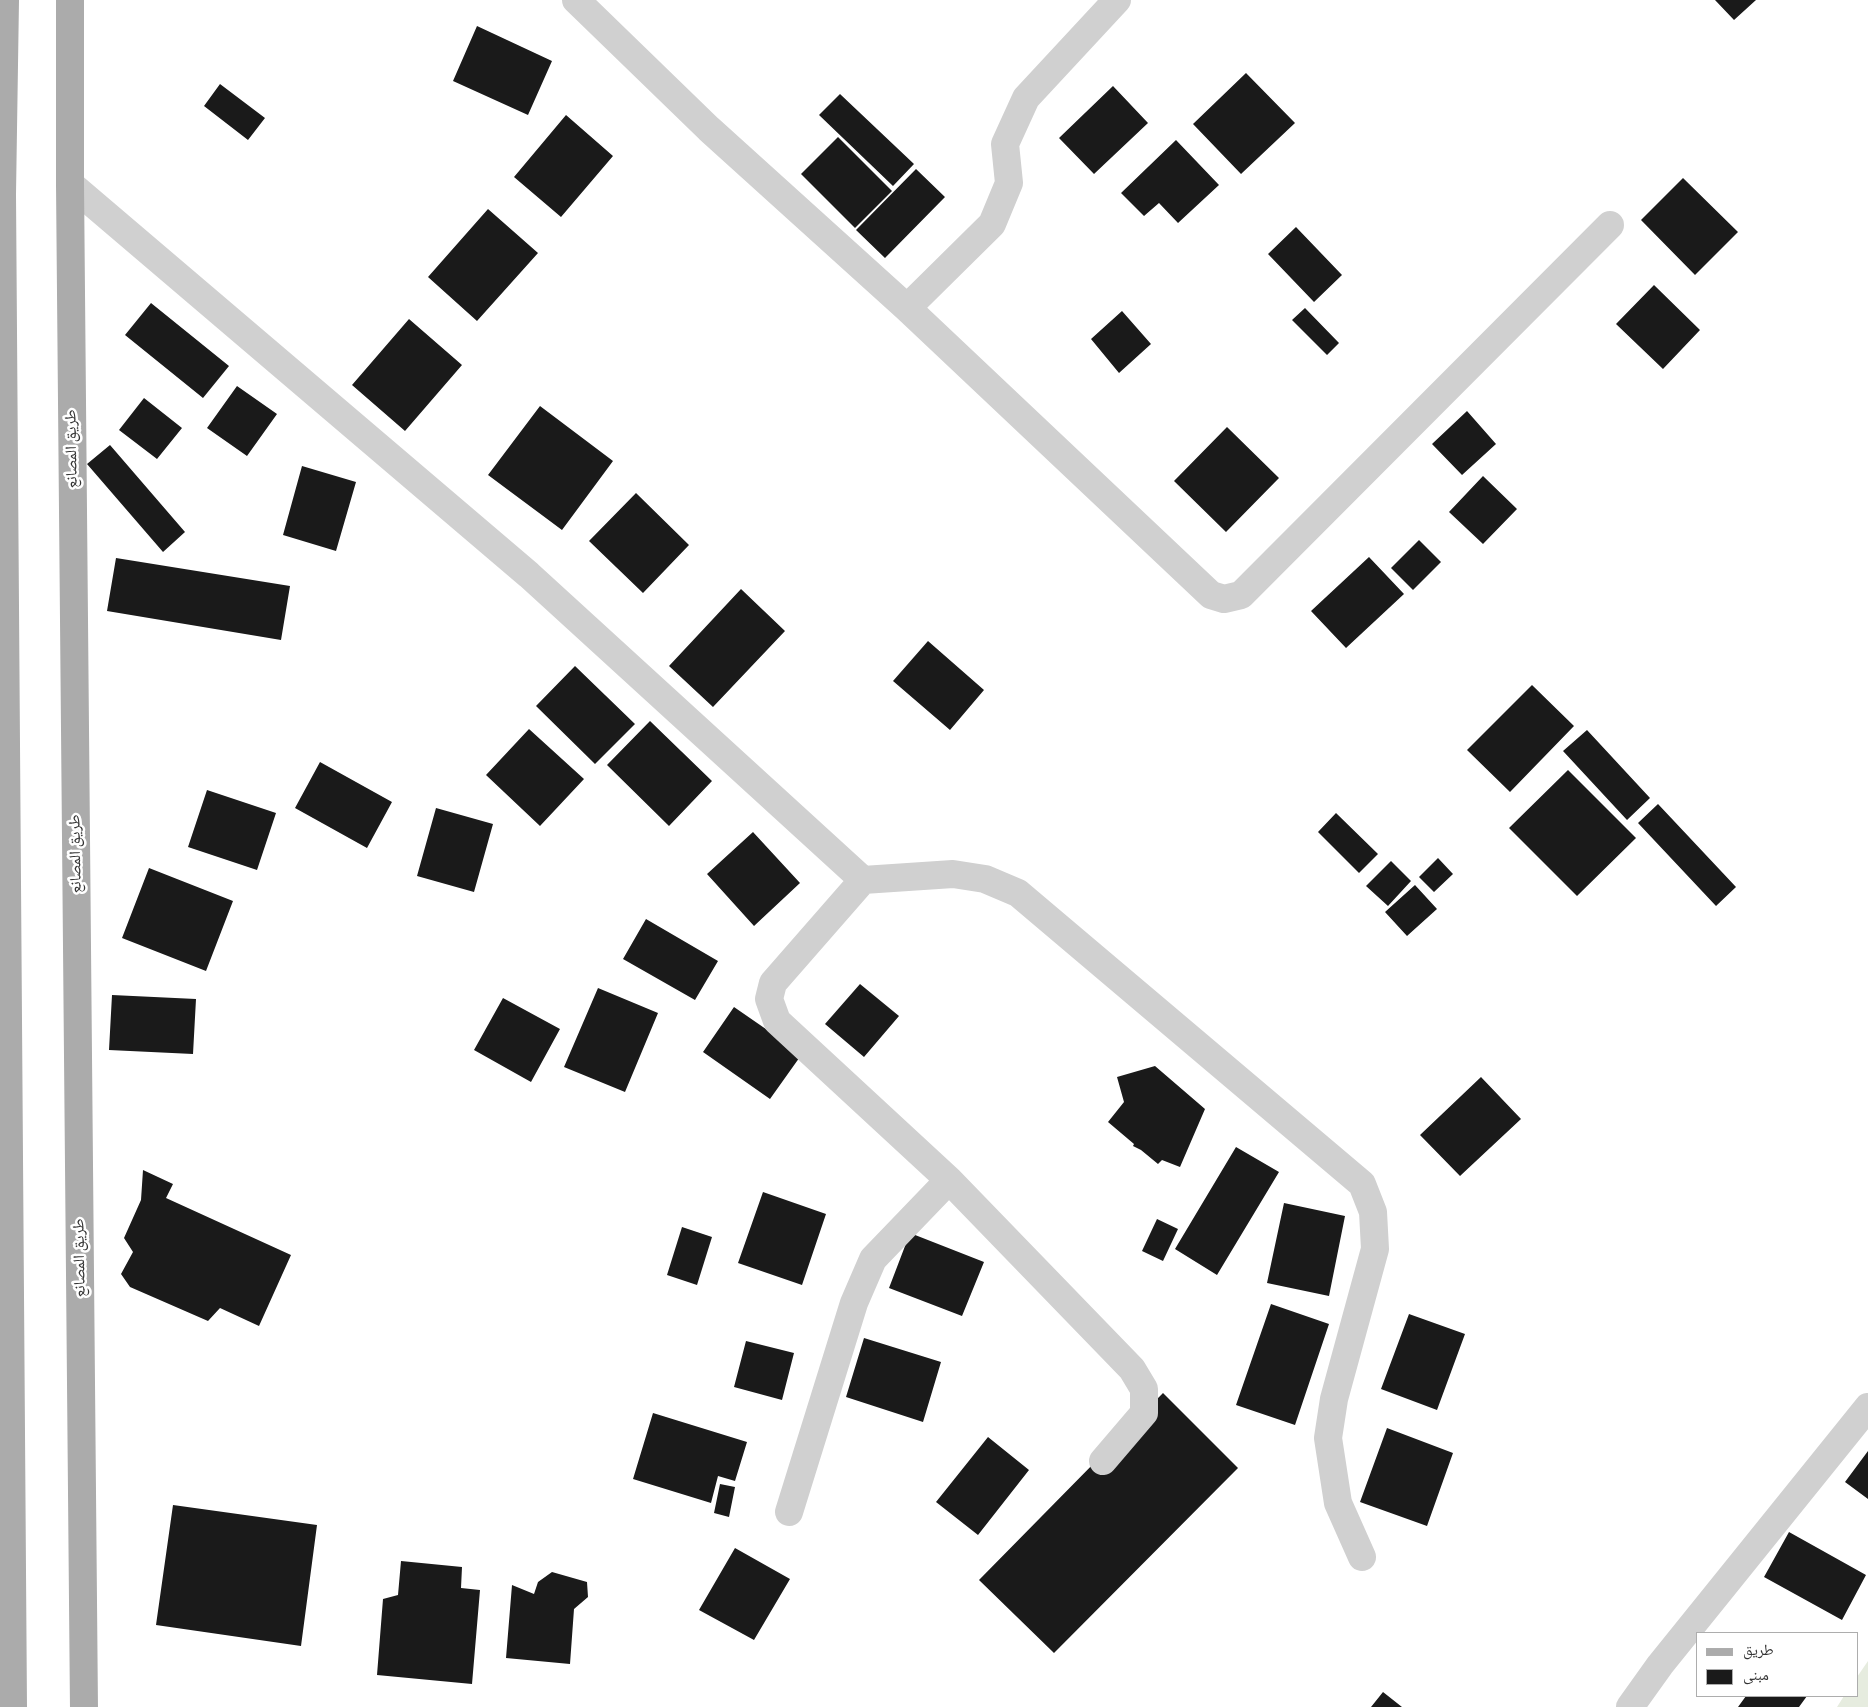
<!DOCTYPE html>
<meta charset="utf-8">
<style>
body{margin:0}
#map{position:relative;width:1868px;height:1707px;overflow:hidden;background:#fff;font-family:"Roboto Condensed","Noto Naskh Arabic",sans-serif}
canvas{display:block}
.legend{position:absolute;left:1696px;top:1632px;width:162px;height:65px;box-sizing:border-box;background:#fff;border:1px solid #adadad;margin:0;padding:6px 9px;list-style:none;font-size:15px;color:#333}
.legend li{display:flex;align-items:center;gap:10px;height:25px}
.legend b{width:25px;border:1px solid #adadad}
</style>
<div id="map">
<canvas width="1868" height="1707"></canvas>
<ul class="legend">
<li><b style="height:6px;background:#ababab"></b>طريق</li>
<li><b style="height:14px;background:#1a1a1a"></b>مبنى</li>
</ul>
</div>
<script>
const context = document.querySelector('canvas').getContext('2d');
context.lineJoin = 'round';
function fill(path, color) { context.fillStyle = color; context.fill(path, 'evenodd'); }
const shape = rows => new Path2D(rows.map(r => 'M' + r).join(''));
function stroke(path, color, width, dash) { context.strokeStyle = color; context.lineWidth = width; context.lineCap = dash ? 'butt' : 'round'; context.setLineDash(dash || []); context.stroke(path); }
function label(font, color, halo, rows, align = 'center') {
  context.font = font + ' "Roboto Condensed","Noto Naskh Arabic",sans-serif'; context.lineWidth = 5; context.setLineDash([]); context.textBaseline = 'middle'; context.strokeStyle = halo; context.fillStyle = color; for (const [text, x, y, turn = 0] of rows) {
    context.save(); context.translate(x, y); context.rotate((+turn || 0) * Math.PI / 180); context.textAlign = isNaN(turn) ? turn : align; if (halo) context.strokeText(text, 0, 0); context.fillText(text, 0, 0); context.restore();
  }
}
fill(shape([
 [1868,1661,1868,1707,1837,1707,1844,1696,1857,1696,1857,1677]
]), '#e6ecdf');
fill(shape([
 [1715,0,1756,0,1734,20],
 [477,26,552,61,528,115,453,81],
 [1246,73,1295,123,1241,174,1193,124],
 [220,84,265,118,248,140,204,106],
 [1113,86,1148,123,1094,174,1059,138],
 [840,94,914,164,893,186,819,115],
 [566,115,613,156,561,217,514,177],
 [838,137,892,191,855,228,801,174],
 [1176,140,1219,185,1178,223,1159,203,1144,216,1121,193],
 [916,169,945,197,885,258,856,230],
 [1683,178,1738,232,1695,275,1641,220],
 [488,209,538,253,477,321,428,277],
 [1296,227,1342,275,1314,302,1268,254],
 [1654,285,1700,330,1663,369,1616,324],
 [151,303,229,366,203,398,125,335],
 [1305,308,1339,343,1327,355,1292,320],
 [1122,311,1151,344,1119,373,1091,339],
 [409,319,462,365,405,431,352,385],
 [237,386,277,414,247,456,207,428],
 [144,398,182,428,157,459,119,430],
 [540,406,613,461,562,530,488,475],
 [1467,411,1496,444,1462,475,1432,444],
 [1227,427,1279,478,1226,532,1174,481],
 [110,445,185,532,163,552,87,464],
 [302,466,356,482,336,551,283,535],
 [1483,476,1517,509,1483,544,1449,512],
 [636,493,689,545,643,593,589,541],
 [1419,540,1441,562,1413,590,1391,568],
 [1369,557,1404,594,1346,648,1311,611],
 [116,558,290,586,281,640,107,611],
 [741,589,785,631,713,707,669,666],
 [928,641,984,690,950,730,893,681],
 [575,666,635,724,595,764,536,706],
 [1532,685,1574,726,1510,792,1467,750],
 [650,721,712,781,669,826,607,765],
 [529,729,584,779,540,826,486,775],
 [1587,730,1650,798,1627,820,1563,751],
 [320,762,392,802,367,848,295,808],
 [1568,770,1636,838,1577,896,1509,828],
 [207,790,276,813,257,870,188,847],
 [1658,804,1736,887,1716,906,1638,823],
 [436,808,493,824,474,892,417,876],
 [1336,813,1378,854,1359,873,1318,832],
 [753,832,800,883,754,926,707,874],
 [1438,858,1453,874,1434,892,1419,877],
 [1391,861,1411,881,1388,906,1366,886],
 [149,868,233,901,206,971,122,938],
 [1415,885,1437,909,1407,936,1385,912],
 [646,919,718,961,695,1000,623,959],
 [860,984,899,1016,864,1057,825,1024],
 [598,988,658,1013,625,1092,564,1067],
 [112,995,196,999,193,1054,109,1050],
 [503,998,560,1029,531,1082,474,1050],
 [734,1007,802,1054,770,1099,703,1052],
 [1155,1066,1205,1109,1180,1167,1162,1160,1158,1164,1141,1150,1133,1146,1134,1144,1108,1122,1124,1102,1117,1077],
 [1481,1077,1521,1119,1460,1176,1420,1135],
 [1236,1147,1279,1172,1217,1275,1175,1249],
 [143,1170,173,1184,166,1198,291,1255,259,1326,220,1308,208,1321,130,1287,121,1274,133,1252,124,1238,141,1200],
 [763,1192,826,1214,802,1285,738,1263],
 [1284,1203,1345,1216,1329,1296,1267,1283],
 [1157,1219,1178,1229,1163,1261,1142,1251],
 [682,1227,712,1237,697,1285,667,1275],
 [910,1233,984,1262,962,1316,889,1288],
 [1271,1304,1329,1324,1295,1425,1236,1405],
 [1409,1314,1465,1334,1437,1410,1381,1389],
 [864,1338,941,1362,923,1422,846,1397],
 [746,1341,794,1353,782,1400,734,1387],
 [1163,1393,1238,1468,1054,1653,979,1580],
 [653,1413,747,1442,735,1481,718,1476,711,1503,633,1479],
 [1387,1428,1453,1453,1427,1526,1360,1502],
 [988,1437,1029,1470,978,1535,936,1502],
 [1868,1451,1868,1499,1845,1482],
 [720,1484,735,1487,729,1517,714,1513],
 [173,1505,317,1525,301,1646,156,1625],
 [1789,1532,1866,1575,1842,1620,1764,1577],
 [735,1548,790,1579,754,1640,699,1610],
 [401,1561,462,1567,461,1588,480,1590,472,1684,377,1675,383,1599,398,1595],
 [552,1572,587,1582,588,1597,574,1609,570,1664,506,1658,512,1585,534,1594,538,1582],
 [1383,1692,1402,1707,1371,1707],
 [1746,1696,1807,1696,1799,1707,1738,1707]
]), '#1a1a1a');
stroke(shape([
 [576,0,709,129,907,308,1211,595,1224,599,1241,595,1610,225],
 [70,184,529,575,863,880],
 [907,308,992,224,1009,183,1005,144,1026,98,1117,0],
 [1103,1461,1144,1413,1144,1389,1132,1369,949,1180,777,1021,769,999,773,983,863,880,953,874,985,879,1018,893,1362,1184,1373,1212,1375,1249,1334,1399,1328,1438,1338,1503,1362,1557],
 [789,1512,854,1303,873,1259,949,1180],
 [1630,1707,1660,1665,1868,1407]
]), '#d0d0d0', 28);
stroke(shape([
 [5,0,2,194,13,1707],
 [70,0,70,184,84,1707]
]), '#ababab', 28);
label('16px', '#333', '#fff', [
 ["طريق المصانع",72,449,-91],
 ["طريق المصانع",76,854,-91],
 ["طريق المصانع",80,1258,-91]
]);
</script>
